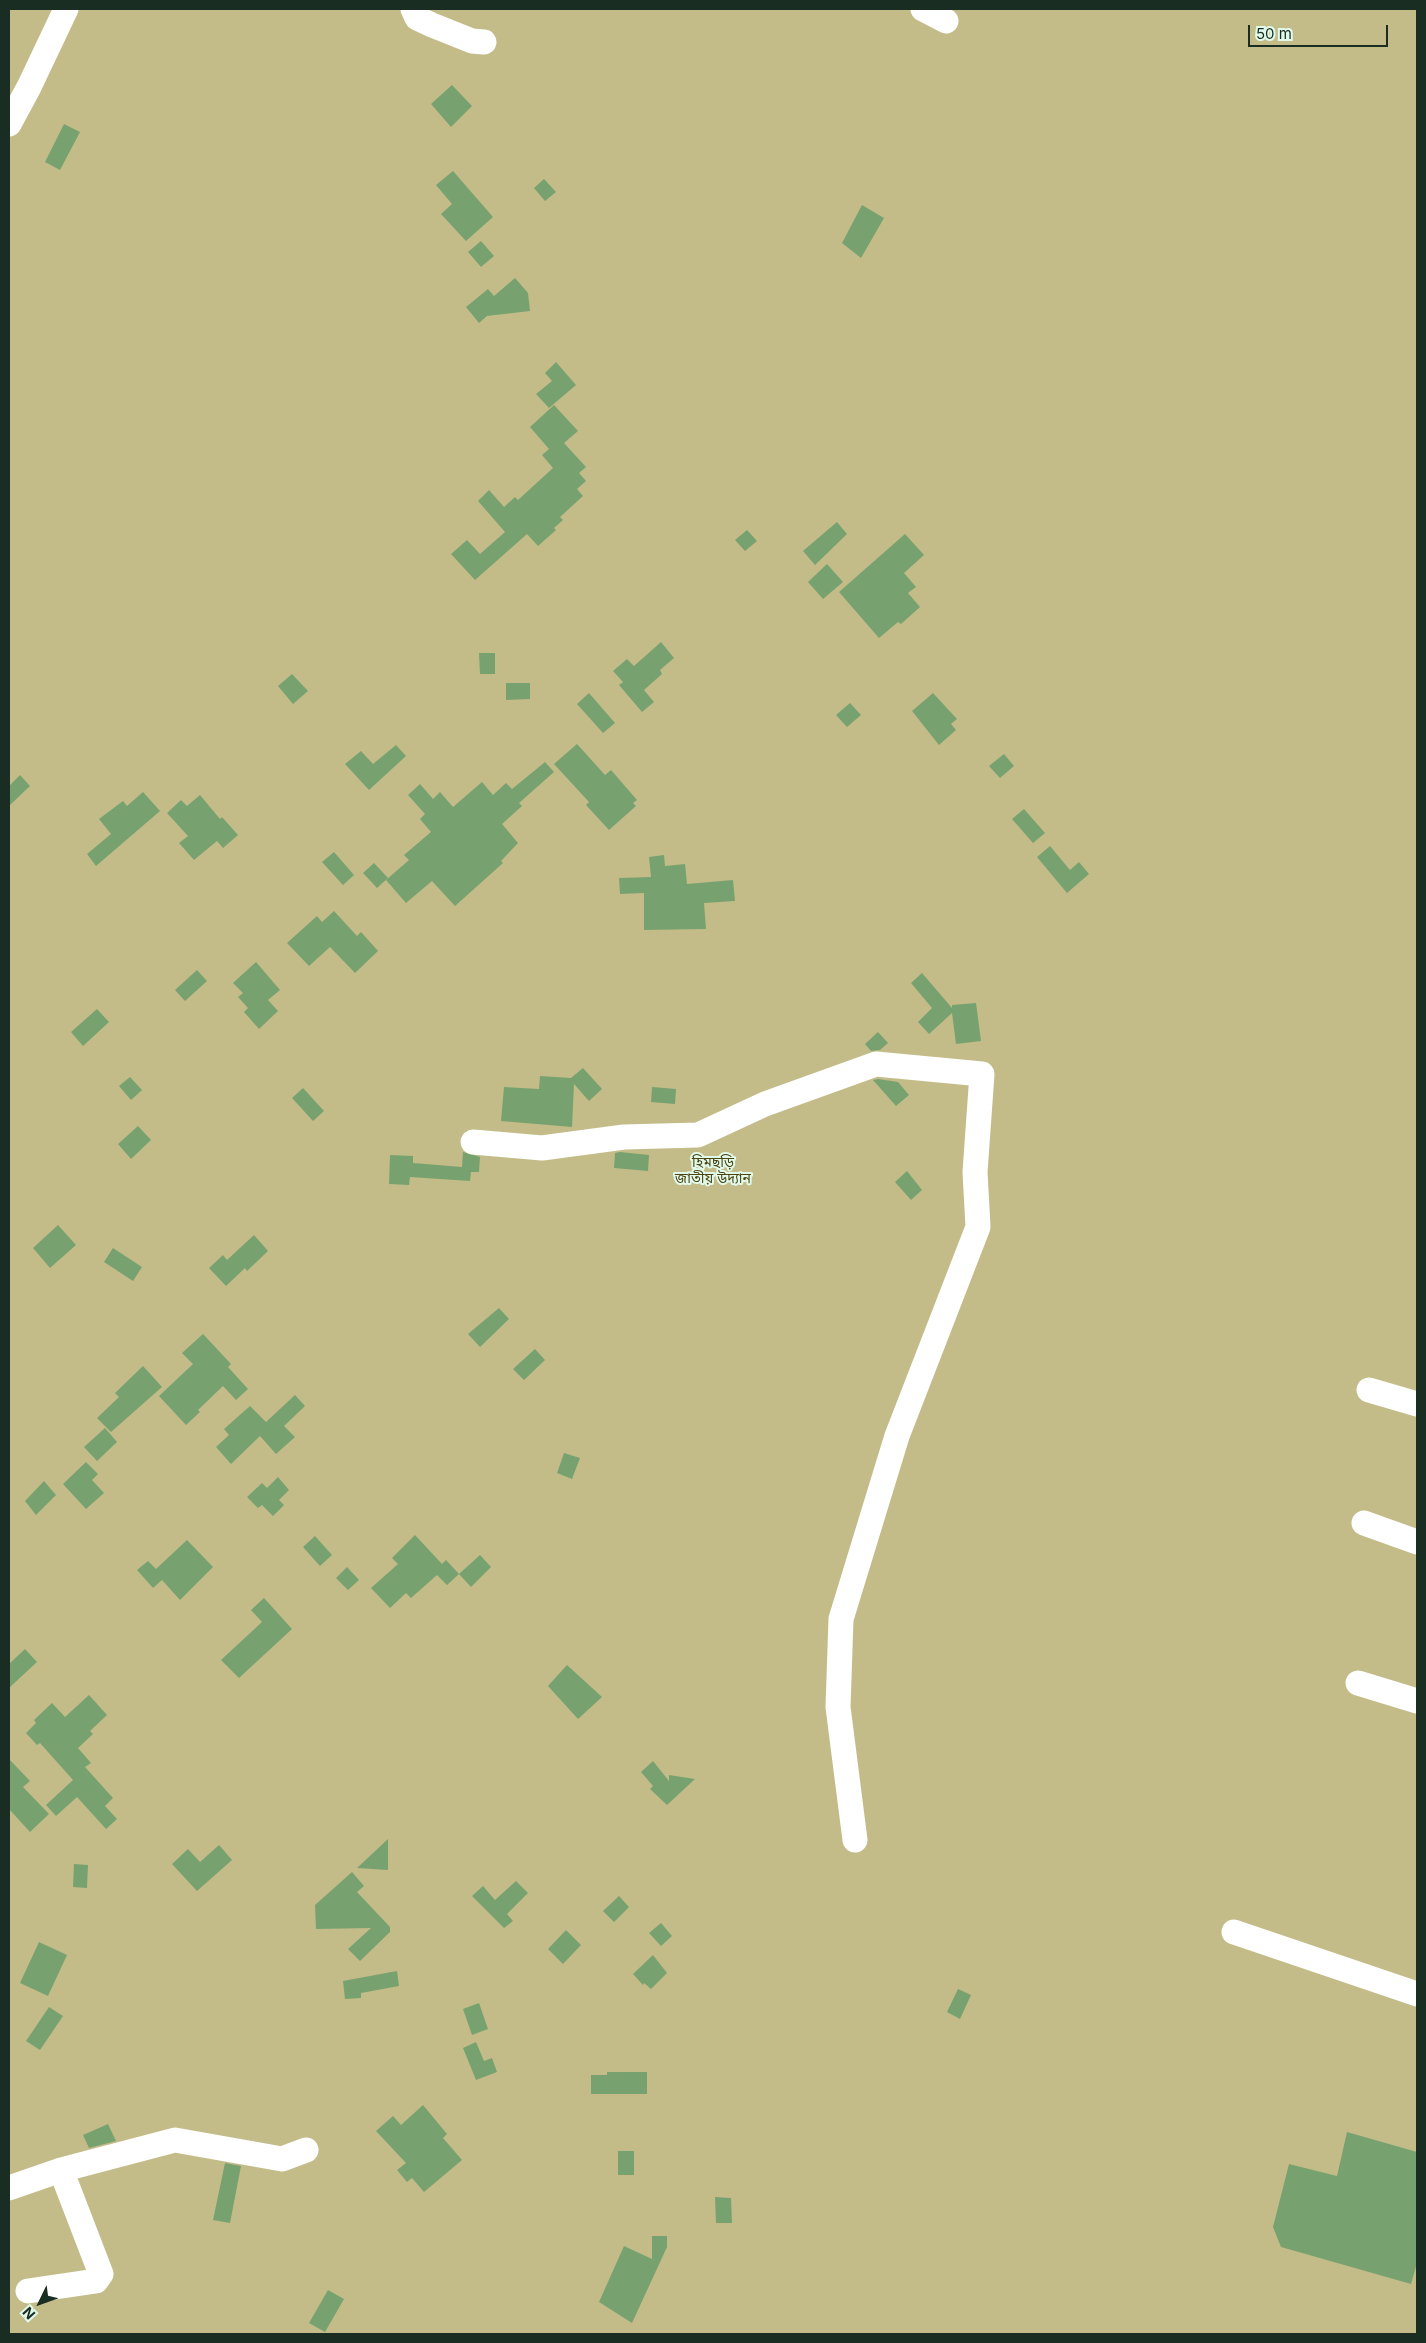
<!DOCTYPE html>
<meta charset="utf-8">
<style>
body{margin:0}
#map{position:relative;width:1426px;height:2343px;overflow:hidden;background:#b0dfc5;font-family:Inter,sans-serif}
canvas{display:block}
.frame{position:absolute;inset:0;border:10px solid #1a2d23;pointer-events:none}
.north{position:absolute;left:15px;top:2278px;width:50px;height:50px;-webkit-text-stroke:4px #e2faec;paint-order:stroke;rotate:228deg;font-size:14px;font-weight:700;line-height:20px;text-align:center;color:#1a2d23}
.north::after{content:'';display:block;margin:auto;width:18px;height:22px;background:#1a2d23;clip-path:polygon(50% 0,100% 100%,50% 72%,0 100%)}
.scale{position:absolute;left:1248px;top:25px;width:140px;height:22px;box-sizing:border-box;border:2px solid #1a2d23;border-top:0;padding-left:6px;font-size:15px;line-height:18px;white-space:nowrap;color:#1a2d23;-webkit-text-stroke:4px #e2faec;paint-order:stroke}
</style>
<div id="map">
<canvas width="1426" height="2343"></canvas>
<div class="frame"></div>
<div class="north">N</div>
<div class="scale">50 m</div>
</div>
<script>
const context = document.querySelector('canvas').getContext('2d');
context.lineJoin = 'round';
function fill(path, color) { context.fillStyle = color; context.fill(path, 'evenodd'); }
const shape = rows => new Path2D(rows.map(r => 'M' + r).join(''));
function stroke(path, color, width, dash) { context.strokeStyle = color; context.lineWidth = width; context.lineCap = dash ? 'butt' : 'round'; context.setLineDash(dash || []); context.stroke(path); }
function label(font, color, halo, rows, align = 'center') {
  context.font = font + ' Inter,"Noto Sans Bengali",sans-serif'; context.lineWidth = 4; context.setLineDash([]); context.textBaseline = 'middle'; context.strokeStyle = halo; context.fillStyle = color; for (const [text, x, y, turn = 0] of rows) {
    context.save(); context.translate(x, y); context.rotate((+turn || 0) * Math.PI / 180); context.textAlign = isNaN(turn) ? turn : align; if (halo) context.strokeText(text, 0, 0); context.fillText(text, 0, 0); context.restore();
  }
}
fill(shape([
 [9,9,1417,9,1417,2334,9,2334]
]), '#c3bc89');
fill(shape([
 [452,85,472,106,451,127,431,104],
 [64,124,80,132,60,170,45,162],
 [453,171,493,217,466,241,441,214,452,204,436,185],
 [544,179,556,192,545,201,534,188],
 [862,205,884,218,861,258,842,243],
 [481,241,494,256,481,267,468,252],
 [515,278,528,293,530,311,487,316,479,323,466,307,488,289,494,296],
 [556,362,576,385,549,408,536,394,552,381,545,373],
 [554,405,578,431,564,443,586,467,579,473,586,481,577,489,583,496,560,517,563,520,554,528,556,530,538,546,527,534,475,580,451,554,467,540,480,554,505,532,478,501,489,490,504,507,515,497,518,500,553,468,542,455,549,449,530,427],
 [837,522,847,534,815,565,803,551],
 [747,530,757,541,745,551,735,540],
 [905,534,924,555,904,573,916,587,908,593,920,607,901,624,898,622,879,638,839,592],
 [827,564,843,582,823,599,808,582],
 [661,642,674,658,660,670,662,674,644,690,654,702,642,712,619,685,623,682,613,671,627,659,634,666],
 [479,653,495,653,495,674,480,674],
 [292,674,308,691,293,704,278,686],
 [506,683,530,683,530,699,506,700],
 [589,693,615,723,603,733,577,704],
 [933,693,957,719,951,724,956,730,939,745,912,711],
 [850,703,861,715,847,727,836,715],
 [577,744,605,775,611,770,637,800,633,803,636,806,609,830,586,805,589,802,554,764],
 [396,745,406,756,369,790,345,764,361,751,373,764],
 [1004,754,1014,766,1000,778,989,766],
 [545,762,554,772,519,803,522,806,502,824,518,843,501,861,503,863,455,906,432,881,406,903,386,880,409,860,404,855,431,832,420,819,425,814,408,795,420,784,433,799,440,792,453,807,482,782,493,795,506,783,512,789],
 [20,775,30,786,9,806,9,786],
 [143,792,160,811,96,866,87,854,111,834,99,819,123,801,127,806],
 [200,795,220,819,222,817,238,835,223,848,217,841,194,860,179,843,188,836,167,813,181,800,187,806],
 [1024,809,1045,833,1033,843,1012,819],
 [1050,846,1070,870,1079,862,1089,874,1067,893,1037,857],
 [334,852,354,875,343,885,322,862],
 [664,855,665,866,685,864,687,884,733,880,735,901,704,903,706,929,644,930,644,893,620,894,619,878,651,877,649,857],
 [374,863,388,878,377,888,363,873],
 [334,911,357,936,361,932,378,951,355,973,330,947,309,966,287,943,317,916,322,922],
 [256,962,280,990,268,1000,278,1011,259,1029,244,1012,248,1008,238,997,243,993,233,983],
 [197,970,207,981,185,1001,175,990],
 [922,973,952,1008,952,1005,976,1003,981,1041,956,1044,952,1013,929,1034,918,1022,932,1008,911,983],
 [97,1009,109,1022,83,1046,71,1032],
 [878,1032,888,1043,880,1050,871,1051,865,1044],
 [583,1068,602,1089,589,1101,574,1084,572,1127,501,1121,504,1087,539,1089,540,1076,571,1078],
 [130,1077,142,1090,131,1100,119,1086],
 [878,1079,898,1082,909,1095,896,1106,873,1080],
 [652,1087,676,1089,675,1104,651,1102],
 [303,1088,324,1111,313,1121,292,1098],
 [138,1126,151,1140,131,1159,118,1144],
 [463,1152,480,1157,479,1172,471,1172,470,1181,410,1177,409,1185,389,1184,390,1155,413,1156,413,1163,462,1167],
 [620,1152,649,1155,648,1171,614,1168,615,1153],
 [907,1171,922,1190,911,1200,895,1182],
 [58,1225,76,1245,50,1268,33,1248],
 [254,1235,268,1251,247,1271,245,1268,226,1286,209,1268,223,1255,227,1260],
 [113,1248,142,1267,133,1281,104,1262],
 [499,1308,509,1319,480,1347,468,1334],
 [203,1334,231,1364,228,1367,248,1389,236,1400,223,1386,198,1410,200,1412,186,1425,159,1396,193,1364,182,1353],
 [535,1349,545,1360,524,1380,513,1369],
 [143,1366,162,1387,111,1432,97,1418,119,1397,115,1393],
 [295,1395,305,1406,284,1426,295,1437,276,1454,260,1436,231,1464,216,1447,229,1435,224,1429,250,1406,266,1422],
 [105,1428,117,1442,97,1461,84,1447],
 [564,1453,580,1458,572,1479,557,1473],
 [86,1462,98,1474,92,1480,104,1493,86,1509,63,1484],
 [278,1477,289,1490,279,1500,284,1505,273,1516,262,1505,258,1508,247,1497,262,1483,267,1488],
 [44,1481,56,1495,36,1515,25,1501],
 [415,1535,442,1564,446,1560,459,1574,480,1555,491,1567,471,1587,459,1574,447,1585,437,1575,411,1598,406,1593,390,1608,371,1588,398,1564,392,1558],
 [315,1536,332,1555,320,1566,303,1547],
 [187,1540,213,1567,180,1600,162,1580,153,1588,137,1570,148,1561,156,1569],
 [347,1567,359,1580,348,1590,336,1578],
 [264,1598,292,1629,239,1678,221,1660,262,1622,251,1610],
 [25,1649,37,1662,9,1688,9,1664],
 [567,1665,602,1697,578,1719,548,1686],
 [89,1695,107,1715,90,1731,93,1734,78,1748,91,1763,85,1767,113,1798,105,1806,117,1819,106,1829,77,1797,56,1816,46,1805,73,1780,40,1743,37,1745,26,1733,36,1723,34,1720,52,1703,65,1717],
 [9,1759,30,1781,23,1787,49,1814,30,1832,9,1809],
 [653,1761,669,1781,669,1775,695,1779,667,1805,650,1789,653,1786,641,1772],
 [388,1839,388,1870,357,1868],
 [219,1845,232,1860,197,1891,172,1864,188,1849,200,1862],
 [74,1864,88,1865,87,1888,73,1887],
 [352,1872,364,1886,357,1892,390,1927,390,1932,360,1961,348,1949,371,1928,316,1929,315,1905],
 [516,1881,528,1893,507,1914,513,1921,504,1928,472,1896,483,1886,495,1900],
 [619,1896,629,1907,614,1922,603,1911],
 [661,1923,672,1936,661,1946,649,1933],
 [566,1930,581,1945,563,1964,548,1949],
 [39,1942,67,1955,48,1996,20,1983],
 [653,1955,667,1973,651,1989,644,1983,643,1985,633,1974],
 [397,1971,399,1986,361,1993,361,1998,345,1999,343,1981],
 [958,1989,971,1995,960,2019,947,2012],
 [479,2003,488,2029,472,2035,463,2009],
 [49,2007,63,2016,40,2050,26,2041],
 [476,2042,484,2061,492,2058,497,2072,476,2080,463,2048],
 [607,2072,647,2072,647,2094,591,2094,591,2075,607,2075],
 [423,2105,447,2134,443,2138,462,2160,424,2192,412,2178,407,2182,397,2170,406,2163,376,2131,393,2116,401,2125],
 [108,2124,116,2141,89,2148,83,2135],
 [1347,2132,1417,2152,1417,2263,1411,2284,1281,2247,1273,2227,1289,2164,1337,2176],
 [618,2151,634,2151,634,2175,618,2175],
 [225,2163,241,2166,230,2223,213,2220],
 [715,2197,731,2198,732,2223,716,2223],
 [652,2236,667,2236,667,2247,632,2323,599,2302,624,2246,652,2259],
 [328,2290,344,2299,325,2332,309,2323]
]), '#77a26f');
stroke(shape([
 [413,9,417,18,432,25,472,41,484,42],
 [923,9,946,21],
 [9,124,29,87,66,9],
 [473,1142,542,1148,624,1137,698,1135,765,1104,876,1064,982,1074,975,1172,978,1227,897,1436,841,1619,838,1707,855,1840],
 [1369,1390,1417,1404],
 [1364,1523,1417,1542],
 [1358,1683,1417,1701],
 [1234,1932,1417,1994],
 [9,2188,61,2170,175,2140,282,2159,306,2150],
 [28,2291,96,2281,101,2274,61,2170]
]), '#fff', 25);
label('14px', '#4c4410', '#e2faec', [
 ["হিমছড়ি",713,1163],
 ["জাতীয় উদ্যান",713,1179]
]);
</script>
